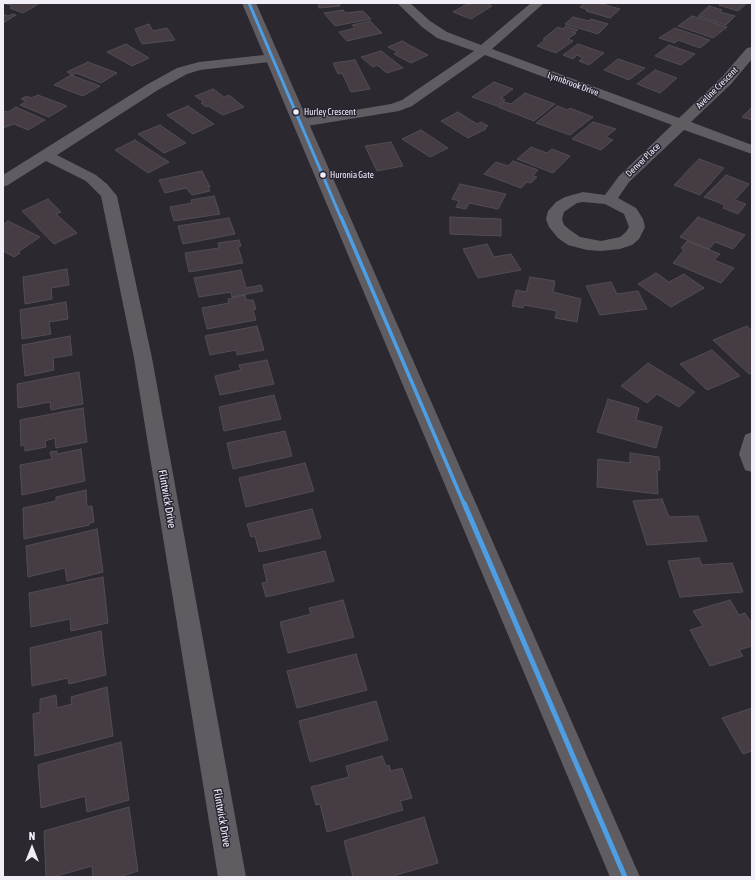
<!DOCTYPE html>
<style>
body{margin:0}
#map{position:relative;width:755px;height:880px;overflow:hidden;background:#2b2830;font-family:"Asap Condensed",sans-serif}
canvas{display:block}
.frame{position:absolute;inset:0;border:4px solid #f1eef8;pointer-events:none}
.north{position:absolute;left:12px;top:828px;width:40px;height:40px;-webkit-text-stroke:3px #2a2433;paint-order:stroke;rotate:0deg;font-size:11px;font-weight:700;line-height:16px;text-align:center;color:#f1eef8}
.north::after{content:'';display:block;margin:auto;width:14px;height:18px;background:#f1eef8;clip-path:polygon(50% 0,100% 100%,50% 72%,0 100%)}
</style>
<div id="map">
<canvas width="755" height="880"></canvas>
<div class="frame"></div>
<div class="north">N</div>
</div>
<script>
const context = document.querySelector('canvas').getContext('2d');
context.lineJoin = 'round';
function fill(path, color) { context.fillStyle = color; context.fill(path, 'evenodd'); }
const shape = rows => new Path2D(rows.map(r => 'M' + r).join(''));
function stroke(path, color, width, dash) { context.strokeStyle = color; context.lineWidth = width; context.lineCap = dash ? 'butt' : 'round'; context.setLineDash(dash || []); context.stroke(path); }
function label(font, color, halo, rows, align = 'center') {
  context.font = font + ' "Asap Condensed",sans-serif'; context.lineWidth = 3; context.setLineDash([]); context.textBaseline = 'middle'; context.strokeStyle = halo; context.fillStyle = color; for (const [text, x, y, turn = 0] of rows) {
    context.save(); context.translate(x, y); context.rotate((+turn || 0) * Math.PI / 180); context.textAlign = isNaN(turn) ? turn : align; if (halo) context.strokeText(text, 0, 0); context.fillText(text, 0, 0); context.restore();
  }
}
const building = shape([
 [3,3,40,3,23,13,10,8,13,6,3,3],
 [318,3,339,3,340,6,319,8,318,3],
 [474,3,485,3,492,6,471,19,453,12,467,4,470,5,474,3],
 [585,3,598,3,620,9,610,18,586,11,588,10,580,7,585,3],
 [718,3,747,3,738,11,719,5,720,4,718,3],
 [709,6,722,10,720,12,735,16,726,25,698,16,709,6],
 [343,10,346,13,363,11,371,19,335,26,324,13,343,10],
 [3,14,8,16,13,14,16,15,3,23,3,14],
 [692,16,706,20,727,27,713,38,678,26,692,16],
 [573,17,589,21,591,19,608,24,598,34,565,24,573,17],
 [370,21,382,33,347,41,339,32,355,28,352,25,370,21],
 [149,24,153,31,167,28,175,40,142,44,135,29,149,24],
 [566,26,578,30,572,32,576,33,568,39,573,41,556,53,537,46,546,39,543,39,558,27,563,29,566,26],
 [675,28,710,40,700,48,678,40,675,43,659,38,675,28],
 [402,41,411,46,428,55,411,63,394,54,398,52,388,47,402,41],
 [126,44,149,58,132,66,107,52,126,44],
 [578,44,604,53,589,65,579,61,583,58,577,55,573,59,563,55,578,44],
 [669,45,695,54,681,65,655,56,669,45],
 [381,51,403,68,387,73,377,65,373,67,361,57,381,51],
 [618,59,645,68,629,80,604,70,618,59],
 [355,60,370,89,351,92,342,73,338,74,333,63,355,60],
 [88,62,117,73,101,83,76,73,73,75,67,72,88,62],
 [655,70,677,78,660,93,637,84,655,70],
 [71,75,100,86,83,96,54,85,71,75],
 [494,82,513,89,501,98,505,100,497,106,472,97,494,82],
 [213,89,224,97,229,95,244,107,223,115,208,106,206,107,201,103,204,102,195,96,213,89],
 [525,93,555,104,534,121,498,107,504,102,511,104,525,93],
 [38,95,67,106,49,117,20,105,26,101,21,99,27,96,31,98,38,95],
 [188,106,214,124,193,134,167,115,188,106],
 [557,106,568,110,570,108,593,117,570,135,536,123,557,106],
 [16,107,45,120,28,130,14,124,3,128,3,111,8,112,16,107],
 [752,107,752,120,742,117,752,107],
 [458,112,477,124,481,122,488,126,484,128,486,129,468,138,441,121,458,112],
 [593,122,616,129,606,137,613,140,601,150,572,139,593,122],
 [160,125,186,143,164,153,138,134,160,125],
 [421,130,448,148,430,157,402,139,421,130],
 [135,140,161,157,169,162,148,173,115,150,135,140],
 [391,142,403,166,377,171,365,146,391,142],
 [531,147,547,153,552,149,570,156,553,173,517,159,531,147],
 [699,159,724,168,700,195,674,185,699,159],
 [513,161,538,170,533,176,537,177,531,183,527,182,521,188,484,174,496,162,508,166,513,161],
 [202,171,210,187,208,187,210,191,192,195,186,188,165,193,159,180,202,171],
 [726,175,749,184,735,200,746,204,738,214,723,208,725,205,704,197,726,175],
 [460,184,506,194,498,209,469,203,466,209,456,207,459,201,452,199,460,184],
 [214,196,220,214,174,221,170,207,192,203,191,200,214,196],
 [48,199,61,212,56,214,77,233,54,244,22,211,48,199],
 [450,217,501,219,501,236,450,234,450,217],
 [698,217,745,235,733,249,715,242,709,249,680,237,698,217],
 [229,218,235,234,183,244,178,226,229,218],
 [8,221,40,237,18,252,20,253,14,257,3,251,3,225,8,221],
 [239,240,241,246,238,247,243,263,189,272,185,253,219,248,218,243,239,240],
 [687,241,720,254,714,260,734,268,721,283,673,263,684,250,681,248,687,241],
 [487,244,494,257,511,254,521,270,478,278,463,249,487,244],
 [67,269,69,285,51,288,52,299,25,304,23,277,67,269],
 [241,270,246,288,261,285,263,291,232,297,231,292,199,297,194,278,241,270],
 [656,273,669,282,684,274,704,288,671,307,638,284,656,273],
 [530,277,555,281,553,292,581,299,577,322,555,318,557,311,524,305,523,308,512,306,516,290,526,292,530,277],
 [611,282,617,294,638,291,647,309,600,315,586,286,611,282],
 [245,295,246,300,253,300,256,309,253,310,256,320,207,329,202,308,229,303,228,299,245,295],
 [66,302,68,319,49,322,51,334,22,339,20,310,66,302],
 [257,326,264,350,237,355,236,350,210,355,205,336,257,326],
 [747,326,752,331,752,373,749,374,713,340,747,326],
 [70,336,72,355,53,358,54,370,25,376,22,345,70,336],
 [712,350,740,376,707,390,680,364,712,350],
 [267,360,274,384,220,395,215,376,241,370,239,365,267,360],
 [648,363,695,392,679,407,657,394,647,403,621,386,648,363],
 [79,372,83,404,51,410,50,402,18,408,17,384,79,372],
 [274,395,281,419,224,431,219,407,274,395],
 [608,399,639,408,636,420,662,427,656,448,597,432,608,399],
 [83,408,87,442,56,448,55,438,45,441,46,447,25,451,25,445,21,446,20,420,83,408],
 [285,431,292,456,233,469,227,443,285,431],
 [81,449,85,481,22,495,20,465,52,459,50,452,57,451,57,454,81,449],
 [630,453,659,457,660,470,657,470,658,494,597,487,598,459,630,463,630,453],
 [305,463,314,491,246,507,239,478,305,463],
 [86,490,87,507,92,506,94,522,89,523,89,525,24,539,23,508,56,501,56,497,86,490],
 [662,499,669,517,698,516,707,541,647,545,633,501,662,499],
 [312,509,321,538,259,552,255,536,251,537,247,524,312,509],
 [97,529,103,572,67,581,65,568,28,577,26,546,97,529],
 [325,551,334,581,266,597,262,583,267,582,263,565,325,551],
 [699,558,702,565,732,563,743,592,680,597,668,561,699,558],
 [103,577,108,623,71,631,70,619,31,627,29,593,103,577],
 [343,600,354,637,288,653,280,622,311,614,309,608,343,600],
 [730,600,739,615,745,613,752,624,752,646,739,650,743,656,710,666,690,630,703,626,693,611,730,600],
 [101,631,106,675,69,684,68,678,32,686,30,648,101,631],
 [356,654,367,690,297,708,287,671,356,654],
 [107,687,113,736,35,756,33,714,40,712,40,699,56,695,57,708,72,704,71,697,107,687],
 [376,701,388,740,310,762,299,721,376,701],
 [752,708,752,751,743,754,722,718,752,708],
 [121,742,129,800,87,812,85,796,41,808,38,765,121,742],
 [382,756,386,766,389,765,391,771,402,768,412,798,400,801,403,810,327,832,320,804,316,805,311,787,349,777,346,766,382,756],
 [129,807,138,871,119,877,93,877,92,866,53,877,46,877,44,831,129,807],
 [424,817,438,863,396,875,397,877,353,877,344,841,424,817]
]);
fill(building, '#463d44');
stroke(building, '#524d53', 1);
fill(shape([
 [397,3,410,3,430,21,447,32,481,45,531,3,544,3,492,49,679,118,721,78,747,48,752,47,752,59,731,84,691,122,752,145,752,154,684,130,629,182,618,198,636,208,643,219,645,227,639,239,632,245,620,249,601,251,587,250,568,245,558,238,549,227,546,219,548,211,556,202,565,197,583,192,605,195,619,176,672,125,485,55,412,106,399,111,301,127,296,126,294,123,296,120,301,119,391,104,402,100,474,51,437,38,422,27,397,3],
 [583,202,605,204,624,214,629,227,626,232,620,237,601,241,580,237,570,230,564,225,562,219,564,212,577,203,583,202],
 [273,54,278,55,280,58,278,61,200,70,187,74,158,90,57,155,96,175,107,184,117,196,152,358,246,877,218,877,134,358,101,196,86,181,46,161,8,185,3,187,3,175,148,84,177,68,199,62,273,54],
 [752,432,752,472,745,470,739,454,745,435,752,432]
]), '#5f5d62');
fill(shape([
 [242,3,256,3,640,877,610,877,242,3]
]), '#5f5d62');
stroke(shape([
 [249,3,341,218]
]), '#4d9ee5', 3);
stroke(shape([
 [341,217,464,504]
]), '#4d9ee5', 3.5);
stroke(shape([
 [464,503,625,877]
]), '#4d9ee5', 5);
for (const [x, y, r, color] of [
 [296,112,3.5,"#f1eef8"],
 [323,175,3.5,"#f1eef8"]
]) { const dot = new Path2D(); dot.arc(x, y, r, 0, 2 * Math.PI); context.fillStyle = color; context.fill(dot); stroke(dot, '#2a2433', 1.5); }
label('9px', '#f1eef8', '#2a2433', [
 ["Lynnbrook Drive",573,84,20],
 ["Aveline Crescent",717,88,-45],
 ["Denver Place",643,160,-44]
]);
label('9px', '#f1eef8', '#2a2433', [
 ["Hurley Crescent",304,112],
 ["Huronia Gate",330,175]
], 'left');
label('11px', '#f1eef8', '#2a2433', [
 ["Flintwick Drive",167,499,80],
 ["Flintwick Drive",222,818,80]
]);
</script>
